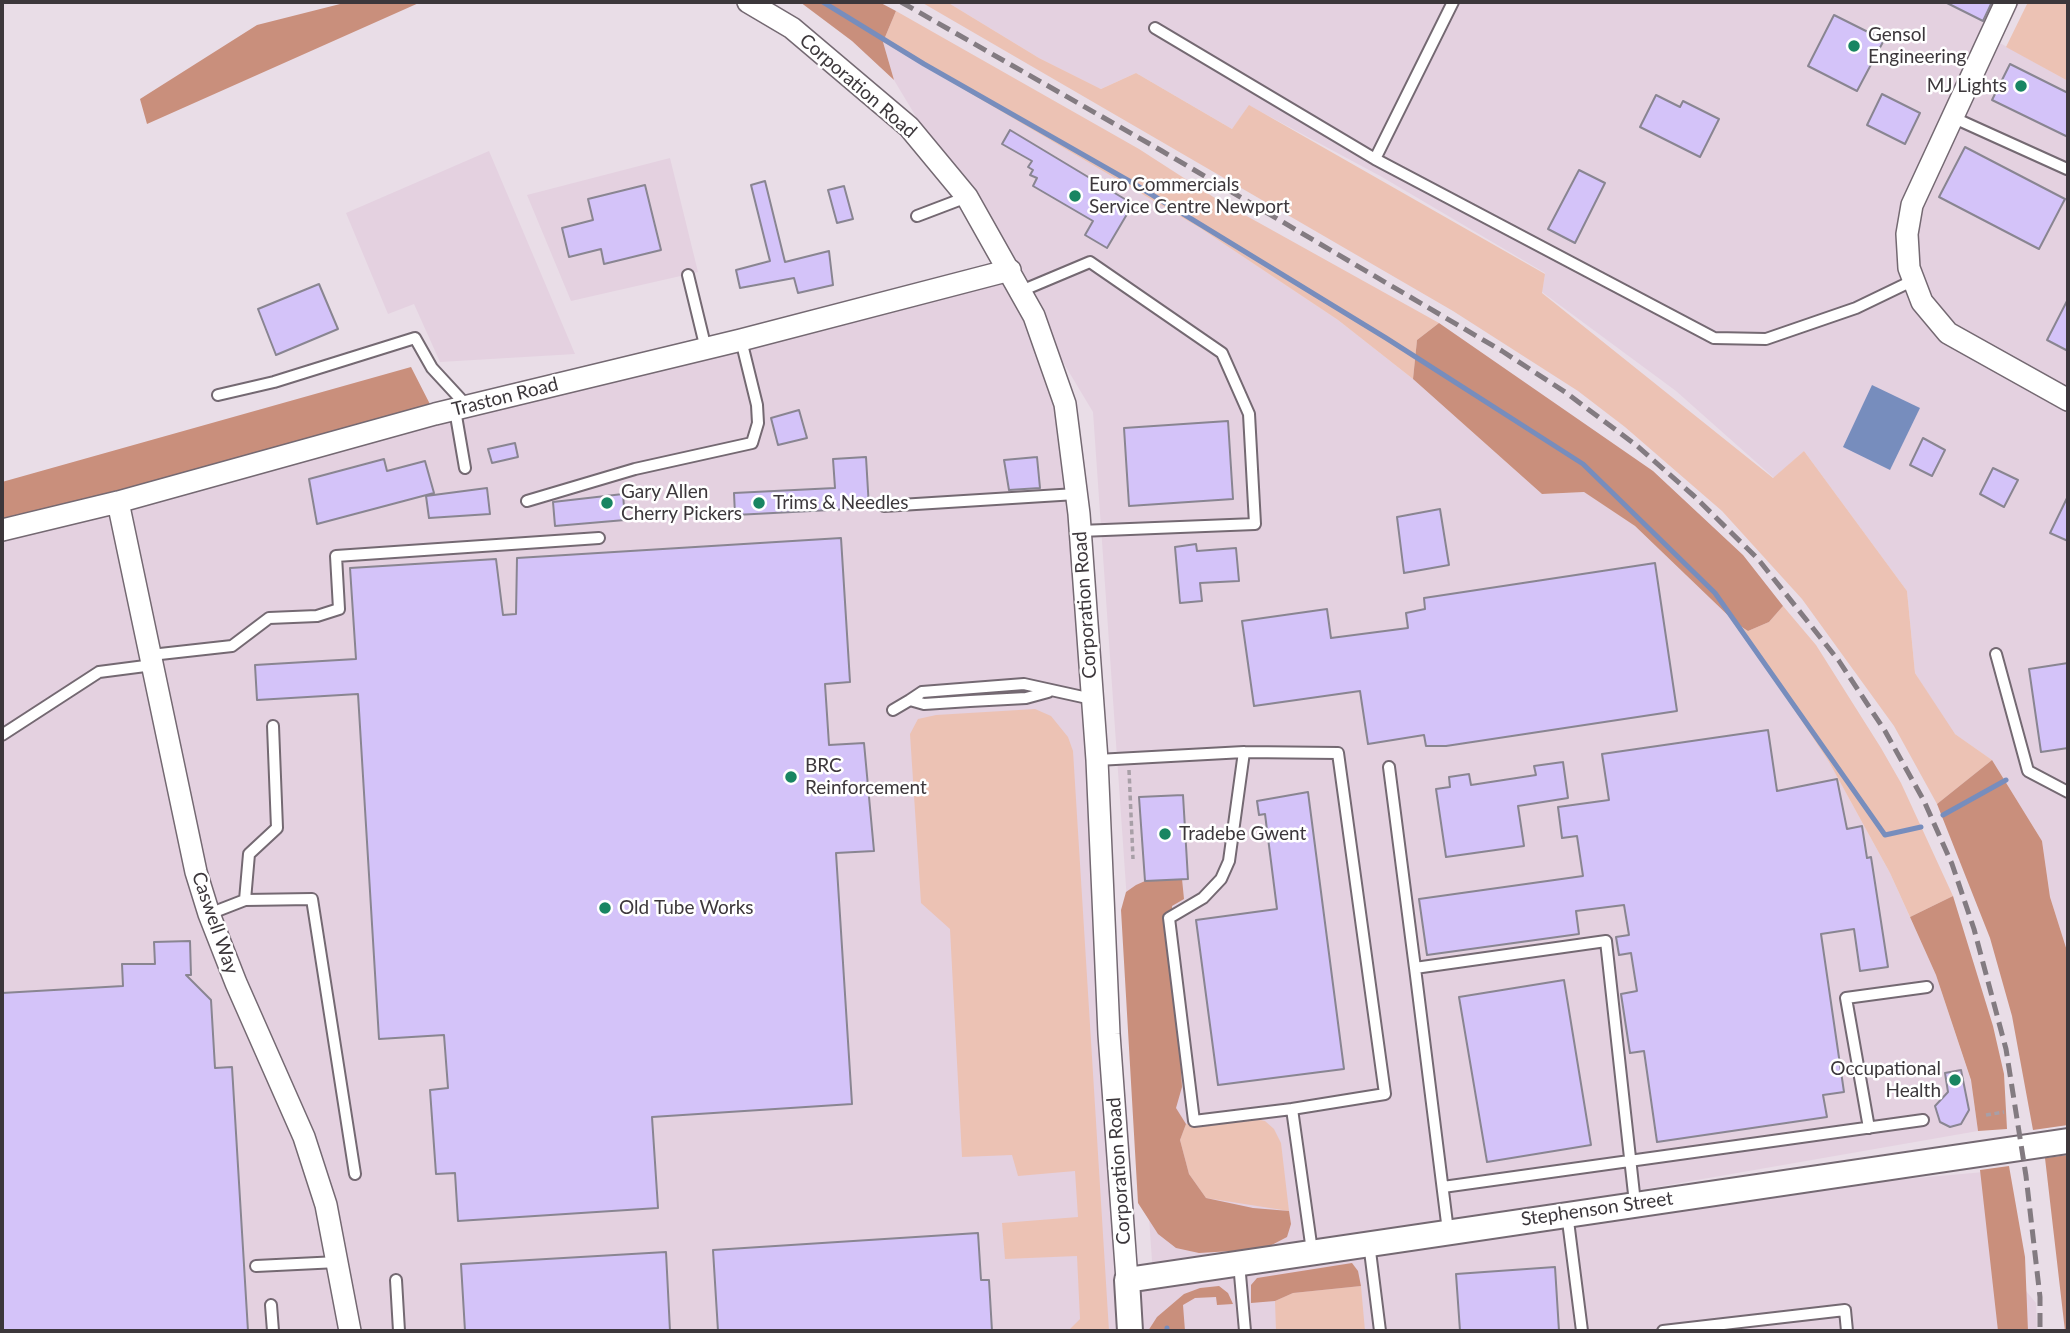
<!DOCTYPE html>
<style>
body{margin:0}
#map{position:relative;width:2070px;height:1333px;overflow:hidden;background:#e9dde7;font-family:Lato,sans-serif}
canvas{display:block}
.frame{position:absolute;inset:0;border:4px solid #3c373b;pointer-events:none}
</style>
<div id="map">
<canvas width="2070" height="1333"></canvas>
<div class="frame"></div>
</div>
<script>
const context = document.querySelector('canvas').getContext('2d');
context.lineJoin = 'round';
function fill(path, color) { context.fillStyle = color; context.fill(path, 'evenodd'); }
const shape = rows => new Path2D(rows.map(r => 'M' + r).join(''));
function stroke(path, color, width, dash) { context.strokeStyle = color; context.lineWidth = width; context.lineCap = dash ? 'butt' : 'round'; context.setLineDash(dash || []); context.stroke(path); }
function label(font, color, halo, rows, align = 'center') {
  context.font = font + ' Lato,sans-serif'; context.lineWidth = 5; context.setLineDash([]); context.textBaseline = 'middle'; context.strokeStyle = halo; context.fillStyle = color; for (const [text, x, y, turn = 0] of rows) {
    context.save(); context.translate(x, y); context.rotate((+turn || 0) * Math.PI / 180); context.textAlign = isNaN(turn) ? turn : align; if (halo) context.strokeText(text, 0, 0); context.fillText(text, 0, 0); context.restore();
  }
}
fill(shape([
 [947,2,2020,2,2000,43,2068,81,2068,954,2050,897,2042,841,1992,760,1952,732,1915,673,1907,591,1804,451,1774,478,1676,391,1542,292,1545,273,1382,177,1250,106,1232,129,1136,73,1101,89,1039,58],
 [883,42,1200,228,1338,320,1413,379,1542,494,1584,492,1635,526,1737,624,1829,762,1890,873,1936,975,1971,1081,1978,1131,1181,1270,1635,1203,1984,1172,1997,1256,2036,1303,2037,1331,2,1331,2,530,1008,270,894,80],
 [1030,307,1093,412,1153,1275,1127,1280,1065,404],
 [489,151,575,354,440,362,414,304,388,314,346,213],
 [670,158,698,272,571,301,527,195]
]), '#e4d1e0');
fill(shape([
 [921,2,947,2,1039,58,1101,89,1136,73,1232,129,1249,105,1545,274,1542,293,1773,478,1804,451,1907,591,1915,673,1955,734,1992,760,1937,804,1894,726,1802,599,1722,511,1625,427,1578,391,1453,311],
 [2028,2,2068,2,2068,81,2006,47],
 [896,11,1139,149,1218,200,1439,323,1417,340,1413,379,1338,320,1200,228,883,42],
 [1783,606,1816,645,1881,748,1901,783,1953,896,1910,917,1890,873,1829,762,1737,624,1748,631,1769,622],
 [1035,709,1051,716,1068,737,1073,751,1109,1331,1068,1331,1080,1319,1077,1256,1005,1259,1002,1223,1078,1217,1075,1171,1018,1176,1012,1155,962,1157,950,929,921,903,910,734,918,719,936,715],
 [1256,1119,1265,1121,1274,1129,1281,1143,1289,1211,1206,1198,1189,1174,1180,1140,1186,1124],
 [1361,1286,1365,1331,1276,1331,1275,1301,1293,1293]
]), '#ecc2b4');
fill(shape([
 [348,2,421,2,147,124,140,99,257,25],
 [800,2,879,2,896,11,883,42,894,80,852,41],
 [1439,323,1653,471,1743,555,1783,606,1769,622,1748,631,1737,624,1635,526,1584,492,1542,494,1413,379,1417,340],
 [411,367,435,414,2,530,2,482],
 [1992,760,2042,841,2050,897,2068,954,2068,1125,2033,1130,2012,1016,1990,938,1937,804],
 [1182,879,1184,899,1172,906,1182,1087,1176,1108,1186,1124,1180,1140,1189,1174,1206,1198,1253,1208,1289,1211,1291,1224,1287,1237,1264,1249,1199,1253,1176,1248,1158,1234,1138,1203,1121,910,1126,892,1136,885,1145,881],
 [1953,896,1993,1026,2004,1074,2007,1129,1978,1131,1971,1080,1936,975,1910,917],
 [2068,1155,2068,1331,2065,1331,2045,1158],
 [2009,1166,2025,1257,2028,1331,1998,1331,1980,1170],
 [1352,1263,1358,1271,1361,1286,1293,1293,1275,1301,1251,1303,1251,1285,1257,1278],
 [1219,1286,1228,1293,1233,1304,1217,1305,1216,1297,1195,1298,1183,1305,1185,1331,1148,1331,1157,1317,1184,1294,1200,1288]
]), '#c98f7c');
fill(shape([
 [1872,385,1920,408,1890,470,1843,447]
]), '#778dbd');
stroke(shape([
 [823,2,924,64,1131,182,1386,338,1583,464,1715,593,1885,835,1921,827],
 [1943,815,2006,780],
 [1167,1328,1167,1331]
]), '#778dbd', 5);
const building = shape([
 [1945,2,1992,2,1983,21,1945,2],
 [1834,15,1884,40,1857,91,1808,66,1834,15],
 [2010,64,2068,93,2068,137,1992,100,2010,64],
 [1882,94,1920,113,1905,144,1867,125,1882,94],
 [1656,95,1680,107,1683,101,1719,119,1700,157,1640,127,1656,95],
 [1010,130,1133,204,1107,248,1085,235,1093,221,1033,186,1037,178,1030,175,1033,170,1028,167,1032,161,1002,144,1010,130],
 [1965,147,2065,199,2039,249,1939,197,1965,147],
 [1579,170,1605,183,1575,243,1548,229,1579,170],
 [765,181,785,262,829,251,833,285,798,293,794,278,740,288,736,270,770,261,751,185,765,181],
 [645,185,661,250,604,264,601,249,569,257,562,228,593,220,588,199,645,185],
 [844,186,853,219,837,223,828,190,844,186],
 [319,284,338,329,276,355,258,309,319,284],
 [2068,299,2068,351,2047,340,2068,299],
 [799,410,807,438,778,445,771,418,799,410],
 [1228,421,1233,499,1129,506,1124,428,1228,421],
 [1923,438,1945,450,1932,476,1910,465,1923,438],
 [515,443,518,457,492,463,488,449,515,443],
 [866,457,869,508,735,515,734,493,835,488,833,459,866,457],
 [1037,457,1040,488,1009,490,1004,460,1037,457],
 [384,459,387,471,425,461,434,493,317,524,309,479,384,459],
 [1993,468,2018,480,2004,507,1980,494,1993,468],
 [487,488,490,514,429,518,426,496,487,488],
 [623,494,625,520,555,526,553,502,623,494],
 [2068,496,2068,541,2050,533,2068,496],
 [1440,509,1449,565,1404,573,1397,517,1440,509],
 [841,538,850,682,825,684,829,745,864,743,874,851,836,853,852,1104,652,1117,658,1208,458,1221,455,1173,436,1174,430,1090,448,1088,444,1035,379,1039,358,694,257,700,255,665,356,659,350,568,496,559,503,615,516,614,517,558,841,538],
 [1196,544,1197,551,1236,548,1239,581,1200,583,1202,601,1180,603,1175,547,1196,544],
 [1655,563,1677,711,1446,746,1426,746,1424,735,1368,744,1360,691,1254,706,1242,621,1327,609,1331,638,1408,628,1406,613,1425,609,1424,598,1655,563],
 [2068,663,2068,748,2041,752,2029,669,2068,663],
 [1768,730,1777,791,1837,779,1847,829,1862,826,1867,858,1871,857,1888,967,1860,971,1854,929,1821,934,1844,1092,1823,1095,1827,1117,1657,1142,1644,1051,1630,1053,1621,994,1637,991,1631,953,1619,955,1616,937,1629,935,1624,905,1576,911,1579,934,1427,955,1419,899,1583,876,1577,836,1562,838,1558,807,1609,800,1602,754,1768,730],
 [1563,762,1568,798,1518,806,1524,846,1446,857,1436,789,1450,787,1449,777,1469,774,1471,785,1536,775,1534,766,1563,762],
 [1308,792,1344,1069,1218,1085,1196,920,1277,909,1265,814,1259,815,1257,801,1308,792],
 [1183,795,1188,879,1145,881,1139,797,1183,795],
 [190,941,191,975,186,975,211,1000,215,1068,232,1067,248,1331,2,1331,2,993,123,986,122,964,155,964,154,942,190,941],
 [1564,980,1591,1145,1487,1162,1459,997,1564,980],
 [1961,1070,1969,1110,1961,1124,1950,1127,1940,1122,1935,1106,1948,1092,1945,1073,1961,1070],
 [978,1233,981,1280,989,1280,992,1331,718,1331,713,1250,978,1233],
 [666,1252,670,1331,465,1331,461,1264,666,1252],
 [1555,1267,1559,1331,1460,1331,1456,1274,1555,1267]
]);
fill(building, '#d4c3f9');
stroke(building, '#898591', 2);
const service = shape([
 [1155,28,1375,159,1714,338,1766,339,1856,308,1912,281],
 [1952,117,2067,169],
 [1375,159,1453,2],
 [917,216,967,197],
 [688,275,706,349],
 [1021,291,1090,262,1222,353,1249,414,1255,524,1080,531],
 [218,395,274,382,415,338,432,368,468,407],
 [455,410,465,468],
 [527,501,635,469,752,443,758,423,757,405,741,340],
 [884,506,1076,494],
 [1996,654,2028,771,2068,792],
 [151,655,232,646,269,618,317,616,339,609,336,556,599,538],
 [1048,692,1026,698,970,701,924,704,910,700,922,692,1024,684,1092,699],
 [893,710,910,700],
 [2,735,99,672,153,665],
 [1244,752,1229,861,1221,879,1203,898,1169,918,1194,1121,1292,1109],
 [1097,760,1244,752,1338,753,1385,1094,1292,1109,1312,1251],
 [1389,767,1415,968],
 [245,900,312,899,355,1174],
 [209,914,245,900,249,854,277,828,273,726],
 [1869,1128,1846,998,1927,987],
 [1443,1187,1923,1120],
 [1567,1213,1582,1331],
 [1448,1231,1415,968,1606,941,1635,1203],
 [1369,1243,1380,1331],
 [1239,1263,1245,1331],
 [256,1266,338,1262],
 [396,1280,399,1331],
 [271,1305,273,1331],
 [1663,1331,1845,1310,1847,1331]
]);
const minor = shape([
 [748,2,792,28,909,127,967,197,1034,316,1065,404,1079,514,1097,760,1109,1034,1127,1280],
 [2006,2,1912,205,1907,234,1909,268,1922,302,1948,333,2068,400],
 [118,502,196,872,209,914,236,983,304,1137,326,1205,350,1331],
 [2,530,118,502,435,414,741,340,1010,270]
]);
const tertiary = shape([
 [1130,1331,1127,1280,2068,1141]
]);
stroke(service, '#746972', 14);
stroke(minor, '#746972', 24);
stroke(tertiary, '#746972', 28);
stroke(shape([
 [1129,770,1133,859],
 [1986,1115,2004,1112]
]), '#a89fa7', 3.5, [5, 3.5]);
stroke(service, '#fff', 10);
stroke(minor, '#fff', 21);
stroke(tertiary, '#fff', 24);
stroke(shape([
 [901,2,1162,151,1502,351,1565,392,1636,445,1694,496,1758,559,1839,661,1885,731,1924,801,1952,864,1974,929,2006,1049,2026,1176,2040,1297,2040,1331]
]), '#837b81', 5, [14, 7]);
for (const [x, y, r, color] of [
 [1854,46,7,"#188562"],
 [2021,86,7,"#188562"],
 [1075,196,7,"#188562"],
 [607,503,7,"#188562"],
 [759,503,7,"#188562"],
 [791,777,7,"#188562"],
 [1165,834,7,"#188562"],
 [605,908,7,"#188562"],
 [1955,1080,7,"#188562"]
]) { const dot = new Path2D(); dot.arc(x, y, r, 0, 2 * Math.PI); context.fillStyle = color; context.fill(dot); stroke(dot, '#fff', 2.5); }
label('19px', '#3c373b', '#fff', [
 ["Gensol",1868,35],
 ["Engineering",1868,57],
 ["MJ Lights",2007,86,"right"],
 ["Euro Commercials",1089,185],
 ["Service Centre Newport",1089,207],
 ["Gary Allen",621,492],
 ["Cherry Pickers",621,514],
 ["Trims & Needles",773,503],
 ["BRC",805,766],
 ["Reinforcement",805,788],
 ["Tradebe Gwent",1179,834],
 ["Old Tube Works",619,908],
 ["Occupational",1941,1069,"right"],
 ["Health",1941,1091,"right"]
], 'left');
label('19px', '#3c373b', '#fff', [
 ["Corporation Road",858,86,41],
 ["Traston Road",505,397,-14],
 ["Corporation Road",1085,605,-94],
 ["Caswell Way",215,923,71],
 ["Corporation Road",1119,1171,-94],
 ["Stephenson Street",1597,1209,-8]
]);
</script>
